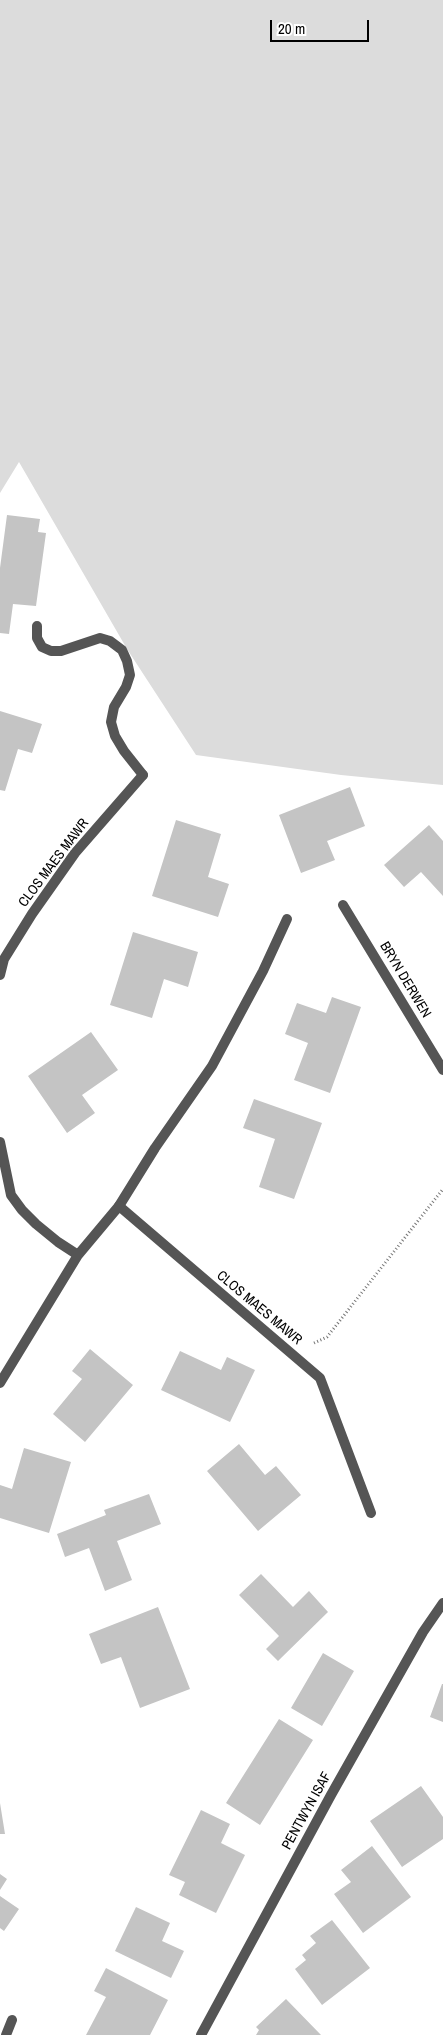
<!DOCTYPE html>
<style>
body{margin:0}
#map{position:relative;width:443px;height:2035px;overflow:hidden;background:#fff;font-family:"Archivo Narrow",sans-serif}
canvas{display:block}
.scale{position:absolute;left:270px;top:20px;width:99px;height:22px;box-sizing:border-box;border:2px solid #000;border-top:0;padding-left:6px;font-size:15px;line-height:18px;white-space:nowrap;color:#000;-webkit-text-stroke:4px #fff;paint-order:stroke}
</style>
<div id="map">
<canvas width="443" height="2035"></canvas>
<div class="scale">20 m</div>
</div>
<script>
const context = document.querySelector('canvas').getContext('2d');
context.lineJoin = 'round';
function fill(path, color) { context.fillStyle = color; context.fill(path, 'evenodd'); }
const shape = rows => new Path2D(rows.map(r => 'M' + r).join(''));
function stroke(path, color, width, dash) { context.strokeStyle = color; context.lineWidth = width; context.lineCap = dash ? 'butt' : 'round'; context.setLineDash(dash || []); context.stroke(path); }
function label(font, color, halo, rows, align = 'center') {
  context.font = font + ' "Archivo Narrow",sans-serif'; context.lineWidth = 4; context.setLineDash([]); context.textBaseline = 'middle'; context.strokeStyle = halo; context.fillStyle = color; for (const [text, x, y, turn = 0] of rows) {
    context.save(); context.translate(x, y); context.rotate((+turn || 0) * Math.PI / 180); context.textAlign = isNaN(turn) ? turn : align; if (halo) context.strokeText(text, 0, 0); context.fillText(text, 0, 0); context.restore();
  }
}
fill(shape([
 [0,0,443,0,443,785,341,775,196,755,127,649,19,462,0,493]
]), '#dcdcdc');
fill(shape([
 [7,515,40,519,38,532,46,533,36,606,13,604,9,634,0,633,0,568],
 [0,711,42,724,32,753,18,749,5,791,0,790],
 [350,787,365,826,327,841,335,860,301,873,279,815],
 [176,820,221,834,208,877,229,884,218,917,152,896],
 [429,825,443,841,443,896,421,872,404,887,384,865],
 [133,932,198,952,188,987,164,979,152,1018,110,1005],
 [332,997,361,1007,330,1093,294,1080,308,1043,285,1034,297,1003,326,1013],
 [91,1032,118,1070,82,1095,95,1113,67,1133,28,1076],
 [254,1099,322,1123,294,1199,259,1187,275,1139,243,1128],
 [90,1349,133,1385,85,1442,53,1414,82,1379,72,1371],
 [180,1351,221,1370,227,1357,255,1370,230,1422,161,1390],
 [239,1444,265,1475,276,1466,301,1495,258,1531,207,1471],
 [24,1448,71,1462,49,1533,0,1518,0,1485,12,1489],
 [149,1494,161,1524,117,1541,132,1580,105,1591,89,1548,65,1557,57,1534,106,1515,104,1510],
 [261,1574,293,1607,309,1591,328,1612,278,1661,266,1649,279,1636,239,1595],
 [158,1607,190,1689,140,1708,121,1657,101,1664,89,1634],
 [323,1653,354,1671,322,1726,291,1708],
 [442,1684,443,1684,443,1722,430,1717],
 [279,1719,313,1740,260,1825,226,1803],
 [421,1786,443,1817,443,1839,402,1867,370,1821],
 [0,1803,5,1834,0,1834],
 [201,1810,230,1824,221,1843,245,1855,216,1913,179,1895,185,1882,169,1875],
 [372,1846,411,1897,363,1933,334,1894,351,1882,341,1870],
 [0,1874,7,1879,0,1890],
 [0,1896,19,1909,4,1931,0,1928],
 [136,1907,170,1923,162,1941,184,1951,171,1978,115,1951],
 [332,1920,370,1968,322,2005,295,1969,306,1960,302,1955,316,1943,310,1936],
 [106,1968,168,2000,150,2035,86,2035,106,1997,94,1991],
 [286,1999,321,2035,256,2035,259,2030,256,2027]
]), '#c4c4c4');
stroke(shape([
 [314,1343,327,1337,443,1189]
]), '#777', 3, [1, 2.5]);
stroke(shape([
 [37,626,37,638,42,647,51,651,61,651,100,638,110,641,122,650,127,661,130,675,126,687,114,707,111,722,115,736,124,751,143,775],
 [119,1206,155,1148,212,1066,263,971,287,919]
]), '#555', 10);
stroke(shape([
 [343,905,443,1070],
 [0,975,4,959,32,914,75,853,143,775],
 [0,1142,11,1195,22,1210,36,1224,58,1242,78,1255],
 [0,1383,78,1255,119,1206,320,1378,371,1513],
 [6,2035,12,2020],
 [201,2035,331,1795,423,1632,443,1603]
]), '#555', 10);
label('14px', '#000', '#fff', [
 ["CLOS MAES MAWR",54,863,-53],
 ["BRYN DERWEN",405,980,59],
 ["CLOS MAES MAWR",259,1308,40],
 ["PENTWYN ISAF",307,1811,-61]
]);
</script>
